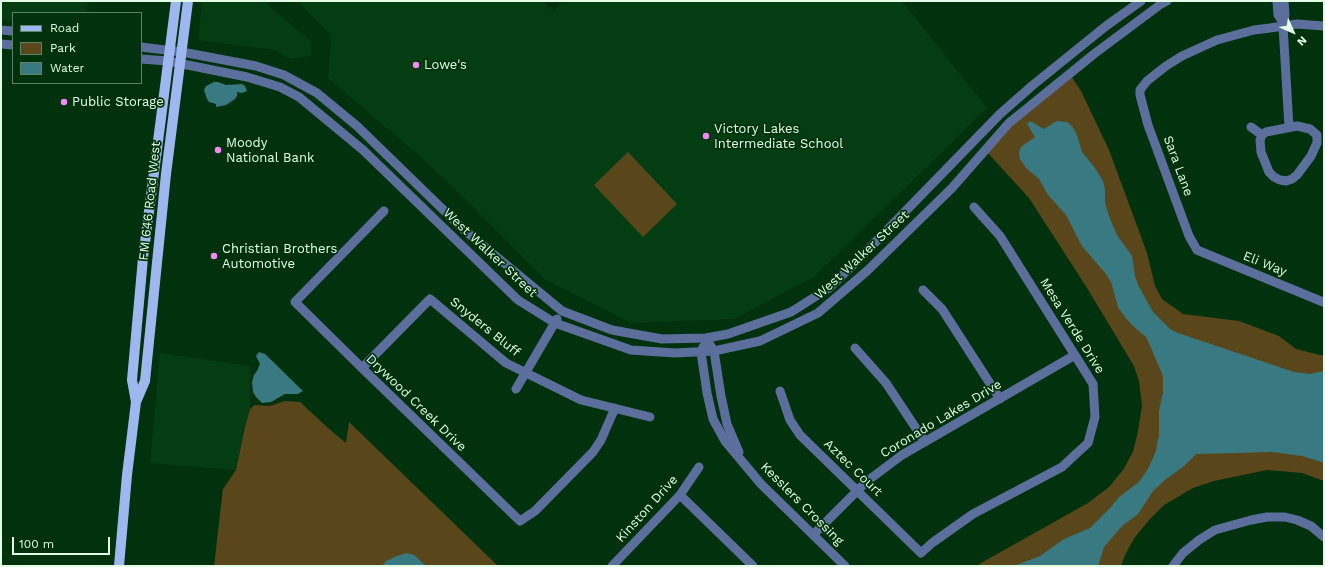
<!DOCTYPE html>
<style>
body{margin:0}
#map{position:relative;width:1325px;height:567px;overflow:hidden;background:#02320d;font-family:"Work Sans",sans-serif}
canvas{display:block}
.frame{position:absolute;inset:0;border:2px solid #e4fde5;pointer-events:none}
.legend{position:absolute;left:12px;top:12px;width:130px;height:72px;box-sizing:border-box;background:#02320d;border:1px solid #5c8363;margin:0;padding:5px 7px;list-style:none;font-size:12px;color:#e4fde5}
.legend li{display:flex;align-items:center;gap:8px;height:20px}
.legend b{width:20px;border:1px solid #5c8363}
.north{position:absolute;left:1273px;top:12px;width:40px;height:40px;-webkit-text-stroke:3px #02320d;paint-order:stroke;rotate:135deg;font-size:11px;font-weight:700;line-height:16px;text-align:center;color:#e4fde5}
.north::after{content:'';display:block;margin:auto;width:14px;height:18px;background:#e4fde5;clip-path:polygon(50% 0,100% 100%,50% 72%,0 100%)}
.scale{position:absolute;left:12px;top:537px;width:98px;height:18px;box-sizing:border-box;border:2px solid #e4fde5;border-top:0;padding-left:5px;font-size:12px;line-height:14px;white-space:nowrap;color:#e4fde5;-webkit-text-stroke:3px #02320d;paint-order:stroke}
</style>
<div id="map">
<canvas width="1325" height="567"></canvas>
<div class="frame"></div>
<ul class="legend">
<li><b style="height:5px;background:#9fb7ef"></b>Road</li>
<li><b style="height:11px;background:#59471b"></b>Park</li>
<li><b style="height:11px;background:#397981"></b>Water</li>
</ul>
<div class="north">N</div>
<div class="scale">100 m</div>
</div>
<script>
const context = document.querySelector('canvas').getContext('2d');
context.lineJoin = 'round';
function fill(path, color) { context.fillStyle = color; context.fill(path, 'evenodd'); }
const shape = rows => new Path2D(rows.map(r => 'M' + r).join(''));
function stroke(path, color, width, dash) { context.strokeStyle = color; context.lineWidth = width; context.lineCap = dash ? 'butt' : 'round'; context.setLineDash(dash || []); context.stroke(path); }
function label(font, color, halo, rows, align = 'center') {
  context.font = font + ' "Work Sans",sans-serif'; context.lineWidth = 3.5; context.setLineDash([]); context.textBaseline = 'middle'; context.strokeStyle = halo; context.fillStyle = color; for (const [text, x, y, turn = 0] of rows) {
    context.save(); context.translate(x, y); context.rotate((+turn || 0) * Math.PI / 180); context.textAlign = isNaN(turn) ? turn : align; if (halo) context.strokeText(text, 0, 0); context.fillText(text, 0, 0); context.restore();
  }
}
fill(shape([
 [1,1,88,1,86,13,13,13,13,22,1,19],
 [202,1,266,1,271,8,311,41,311,56,290,59,275,50,198,40],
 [297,1,543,1,555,12,562,1,902,1,987,108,815,276,734,319,631,323,546,280,430,165,328,78,331,35],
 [160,353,250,366,250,409,245,427,236,470,150,463]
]), '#043d12');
fill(shape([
 [1071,76,1081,91,1109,150,1147,253,1155,286,1162,299,1183,314,1239,321,1279,336,1296,349,1324,356,1324,481,1302,473,1267,470,1214,481,1193,488,1164,505,1150,519,1135,537,1125,555,1121,566,977,566,981,563,1088,503,1109,487,1123,470,1133,452,1138,431,1142,406,1139,381,1134,366,1087,288,1029,198,986,151,1010,126],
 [628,152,677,204,643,237,594,185],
 [285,401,300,402,328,428,346,443,349,422,498,566,214,566,223,489,236,470,245,427,250,409,255,405,270,406]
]), '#59471b');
fill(shape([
 [214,82,218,82,226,85,242,84,245,86,247,91,242,93,237,92,237,96,235,99,226,105,216,107,216,104,209,102,207,99,204,90,206,86],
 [1030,121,1044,129,1057,121,1067,122,1072,126,1077,135,1082,152,1095,168,1103,181,1105,189,1105,203,1110,219,1117,235,1132,256,1135,276,1138,285,1153,312,1171,330,1181,334,1294,372,1310,374,1324,371,1324,463,1302,456,1272,452,1196,454,1184,466,1165,480,1153,491,1138,514,1122,526,1104,547,1098,566,1014,566,1040,556,1064,539,1090,528,1111,507,1119,497,1139,482,1148,469,1156,451,1159,435,1159,411,1163,392,1163,376,1149,343,1146,337,1133,326,1125,317,1118,307,1111,282,1106,274,1082,246,1066,215,1048,195,1039,179,1026,168,1020,159,1019,153,1020,149,1022,146,1035,137,1027,124],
 [259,352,265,354,303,391,298,394,285,394,271,402,262,403,256,397,253,392,252,382,254,375,257,371,260,364,256,356],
 [407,553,414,555,426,566,382,566,386,561,397,556]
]), '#397981');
stroke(shape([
 [1277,1,1278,15,1283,22],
 [1284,1,1285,15,1283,26,1289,127],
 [1324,26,1297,24,1270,28,1254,30,1217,40,1182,56,1166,66,1147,81,1140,90,1140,95,1148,125,1189,236,1197,250,1323,302,1324,301],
 [1,30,13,31],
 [1,44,13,45],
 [141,47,182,52,256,66,284,75,317,93,357,126,463,229,562,311,612,330,662,339,706,338,728,334,791,312,829,288,856,262,1000,114,1033,85,1106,26,1141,1],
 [141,59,168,61,247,77,280,87,299,97,363,150,518,300,555,323,631,350,675,353,714,351,760,341,818,313,867,271,952,188,1009,123,1094,54,1161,4,1167,1],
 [1297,126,1310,129,1317,135,1317,143,1311,156,1297,175,1292,179,1286,181,1280,180,1274,177,1269,172,1261,152,1260,140,1262,135,1266,132,1297,126],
 [1251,127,1262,135],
 [384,211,295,302,362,368,520,521,535,511,593,452,601,440,615,408],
 [923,290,942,309,1000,399],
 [706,338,714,351,721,396,727,424,739,452],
 [703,347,701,352,707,393,713,419,725,441,761,484,845,566],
 [855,348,886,383,925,442],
 [362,368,430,299,506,363,581,400,650,417],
 [516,389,557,319],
 [780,391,790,420,800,435,921,553,932,543,973,514,1062,467,1077,453,1088,443,1095,417,1093,384,1000,236,974,207],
 [680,495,753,566],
 [813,535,866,482,902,455,1075,355],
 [612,566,680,495,699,467],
 [1173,566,1183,553,1199,540,1215,530,1251,520,1267,517,1285,517,1297,520,1311,526,1324,537]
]), '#5c6f9c', 9);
stroke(shape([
 [136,402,132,380,143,258,176,1],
 [119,566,127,475,136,402,145,381,166,174,188,1]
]), '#9fb7ef', 10);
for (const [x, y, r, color] of [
 [416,65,4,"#f18af4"],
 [64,102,4,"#f18af4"],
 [706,136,4,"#f18af4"],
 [218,150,4,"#f18af4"],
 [214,256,4,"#f18af4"]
]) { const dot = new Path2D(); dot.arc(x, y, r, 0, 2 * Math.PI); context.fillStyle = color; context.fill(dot); stroke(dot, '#02320d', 1.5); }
label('13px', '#e4fde5', '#02320d', [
 ["Lowe's",424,65],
 ["Public Storage",72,102],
 ["Victory Lakes",714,129],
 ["Intermediate School",714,144],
 ["Moody",226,143],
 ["National Bank",226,158],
 ["Christian Brothers",222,249],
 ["Automotive",222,264]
], 'left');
label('13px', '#e4fde5', '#02320d', [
 ["Sara Lane",1178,166,70],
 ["FM 646 Road West",150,201,-84],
 ["West Walker Street",490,253,43],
 ["West Walker Street",862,255,-43],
 ["Eli Way",1265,264,22],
 ["Mesa Verde Drive",1072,326,58],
 ["Snyders Bluff",485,327,39],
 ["Drywood Creek Drive",416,403,44],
 ["Coronado Lakes Drive",941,419,-31],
 ["Aztec Court",853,468,44],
 ["Kesslers Crossing",802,504,45],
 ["Kinston Drive",647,509,-48]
]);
</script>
